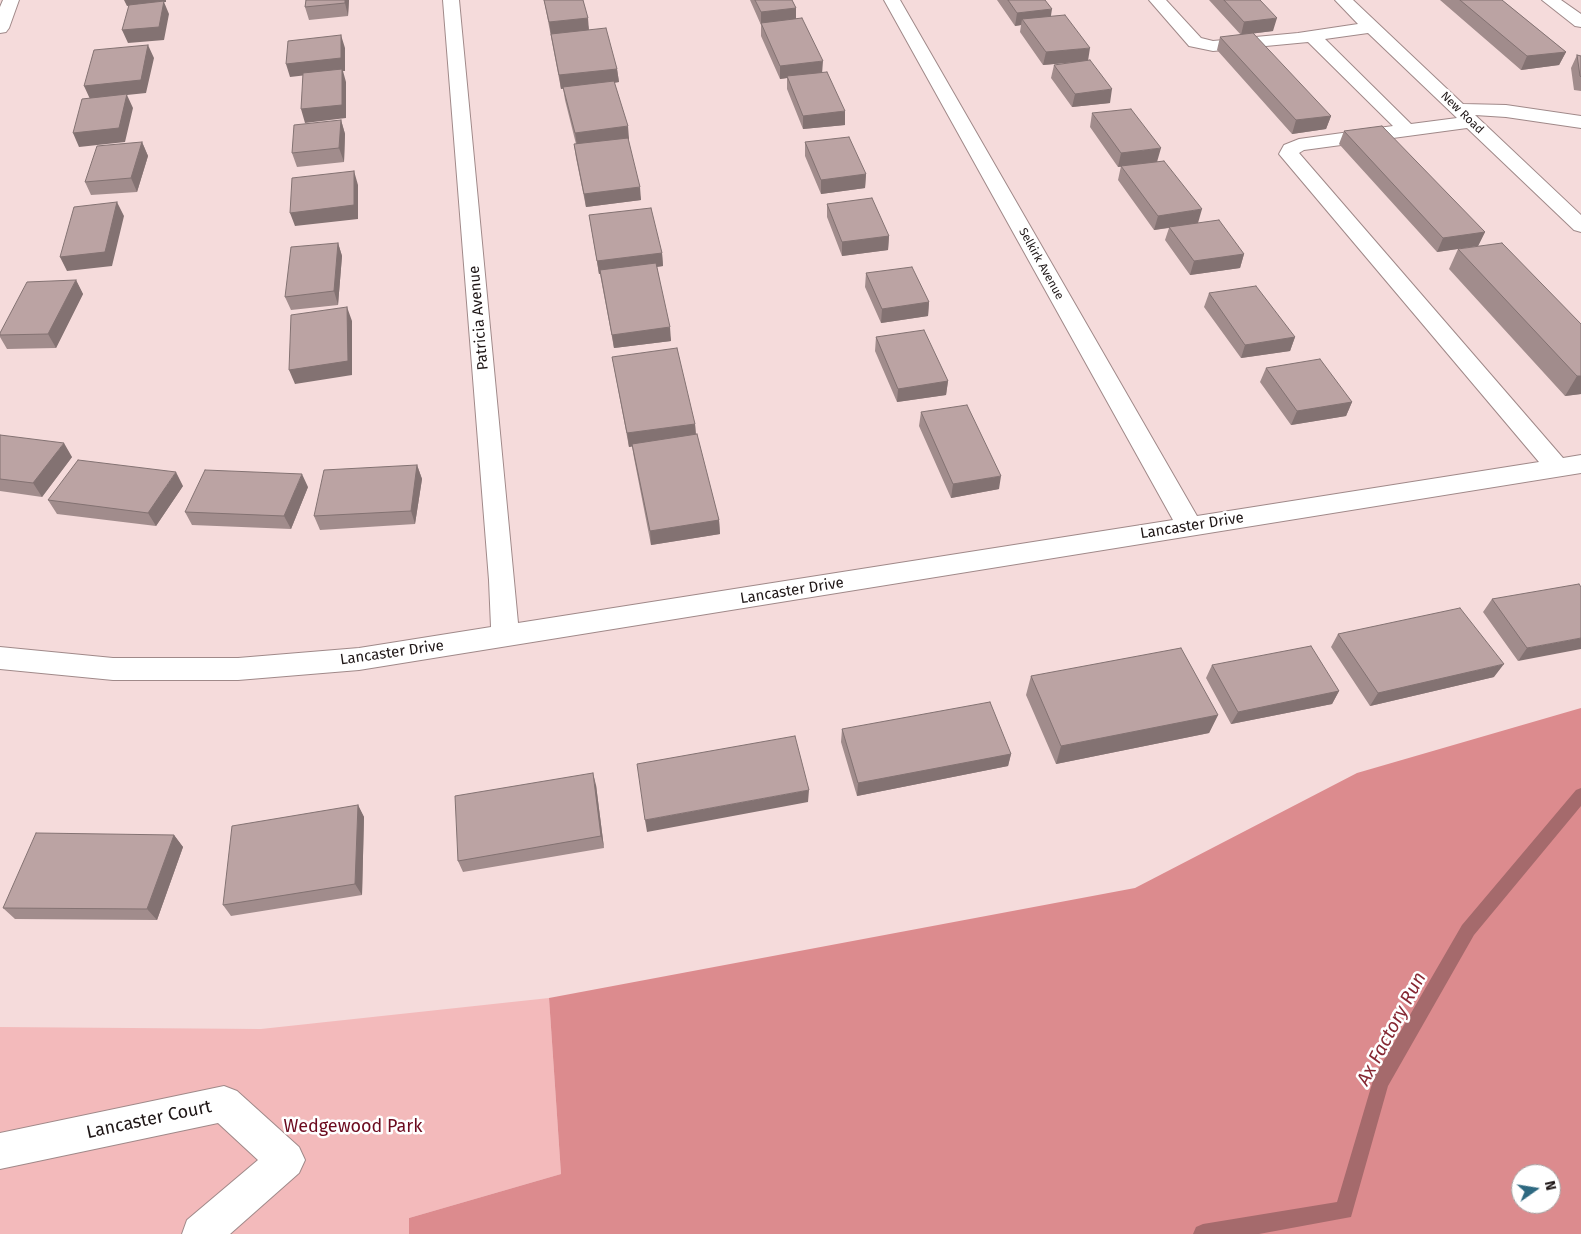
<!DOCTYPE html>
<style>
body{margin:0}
#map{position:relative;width:1581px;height:1234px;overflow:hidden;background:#f5dbdb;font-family:"Fira Sans",sans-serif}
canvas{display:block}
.north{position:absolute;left:1511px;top:1164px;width:50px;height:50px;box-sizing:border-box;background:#fff;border:1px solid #a5a1a1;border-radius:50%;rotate:77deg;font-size:14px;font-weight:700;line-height:20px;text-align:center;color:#1d1515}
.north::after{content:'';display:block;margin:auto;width:18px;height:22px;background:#2e6981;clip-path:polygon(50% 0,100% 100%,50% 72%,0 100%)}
</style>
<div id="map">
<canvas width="1581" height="1234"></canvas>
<div class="north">N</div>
</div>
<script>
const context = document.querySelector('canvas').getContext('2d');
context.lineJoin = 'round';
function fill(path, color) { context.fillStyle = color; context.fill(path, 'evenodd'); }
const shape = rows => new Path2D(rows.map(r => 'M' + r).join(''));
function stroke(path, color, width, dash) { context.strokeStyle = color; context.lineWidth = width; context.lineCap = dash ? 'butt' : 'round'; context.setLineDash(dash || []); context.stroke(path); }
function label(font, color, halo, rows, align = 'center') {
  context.font = font + ' "Fira Sans",sans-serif'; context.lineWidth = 5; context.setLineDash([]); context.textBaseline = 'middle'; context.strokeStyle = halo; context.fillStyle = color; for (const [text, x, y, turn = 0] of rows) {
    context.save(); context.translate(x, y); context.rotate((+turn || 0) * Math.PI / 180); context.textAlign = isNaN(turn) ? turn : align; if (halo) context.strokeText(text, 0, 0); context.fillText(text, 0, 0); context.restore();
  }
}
fill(shape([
 [549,998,561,1174,409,1218,409,1234,0,1234,0,1027,261,1029]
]), '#f3babb');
fill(shape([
 [1581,708,1581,1234,409,1234,409,1218,561,1174,549,998,1135,888,1357,773],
 [1521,1174,1551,1174,1551,1204,1521,1204]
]), '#dc8b8e');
fill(shape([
 [1581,788,1581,806,1474,935,1388,1086,1351,1217,1259,1234,1193,1234,1196,1227,1203,1224,1337,1202,1374,1077,1462,925,1576,790,1581,788]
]), '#a56a6c');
const minor = shape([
 [3,0,19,0,9,28,6,32,0,33,0,7,3,0],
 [443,0,459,0,518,623,1173,520,884,0,900,0,1197,516,1539,462,1279,154,1284,145,1299,139,1393,126,1308,42,1213,51,1189,46,1149,0,1166,0,1201,38,1213,41,1298,33,1358,24,1335,0,1353,0,1463,104,1506,105,1581,116,1581,128,1506,117,1475,115,1581,215,1581,232,1574,230,1467,128,1304,150,1299,153,1563,458,1581,455,1581,473,359,670,238,680,113,680,0,669,0,647,113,658,238,658,359,648,491,627,489,580,443,0],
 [1368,33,1457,118,1411,124,1325,39,1368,33],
 [1542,0,1561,0,1581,14,1581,27,1575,26,1542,0],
 [224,1086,237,1091,299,1147,305,1160,299,1173,230,1234,182,1234,187,1220,258,1160,218,1123,0,1169,0,1133,224,1086]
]);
stroke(minor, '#a08989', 2);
fill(minor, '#fff');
fill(shape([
 [306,0,349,0,348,16,309,20,305,7],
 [544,0,583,0,589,30,617,69,619,82,614,83,629,139,628,140,641,200,586,207,576,158,574,144,576,144,565,100,563,88,561,89],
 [750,0,792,0,796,8,796,19,822,72,845,125,803,129,787,89,787,78,780,79,761,36,761,25],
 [997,0,1045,0,1051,16,1088,60,1110,103,1072,107,1051,78,1054,65,1076,62,1043,65,1020,32,1021,25,1015,26],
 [1209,0,1260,0,1273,31,1241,35],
 [1440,0,1502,0,1566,52,1559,65,1521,70],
 [1220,37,1331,116,1326,129,1292,134,1217,50],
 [1577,55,1581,56,1581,91,1574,90,1571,68],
 [1092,113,1157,161,1198,223,1244,254,1240,268,1190,275,1165,240,1169,228,1154,230,1118,180,1121,166,1140,164,1118,167,1090,127],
 [341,120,345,134,344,162,297,167,292,153],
 [1344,131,1485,232,1478,246,1437,252,1339,144],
 [142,142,148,156,137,192,91,195,85,182],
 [805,142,866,174,865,188,821,194,805,156],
 [827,204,889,236,888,250,842,256,827,217],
 [589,215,662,253,663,266,657,267,671,341,614,348,600,274,599,274],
 [338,243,342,256,338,305,291,310,285,297],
 [1458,249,1581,324,1581,394,1565,396,1449,269],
 [866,273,929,302,928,316,881,323,865,287],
 [76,280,83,294,56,348,7,349,0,337,0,333],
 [1209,293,1295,337,1290,351,1241,358,1204,307],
 [876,337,948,381,946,395,897,402,875,351],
 [612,357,695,424,696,435,719,520,720,534,651,545,634,458,632,446,629,447],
 [1266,368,1352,402,1346,416,1291,425,1260,382],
 [921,412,999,489,951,498,919,426],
 [0,435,72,457,42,497,0,491],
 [417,465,422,479,415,524,320,530,314,516],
 [183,486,156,526,57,514,48,500],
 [308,487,291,529,192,525,185,512],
 [1581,587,1518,661,1483,612,1492,599],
 [1338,634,1494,677,1370,706,1331,647],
 [1212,665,1339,691,1332,704,1231,724,1206,678],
 [1031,676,1218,715,1209,733,1056,764,1026,695],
 [842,729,1011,754,1008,766,857,796,841,742],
 [596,785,604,848,463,872,458,861],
 [358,805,364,817,362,895,231,916,223,905],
 [174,835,183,847,157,920,15,919,3,908]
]), '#a18c8c');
fill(shape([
 [124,0,166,0,166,2,164,2,169,14,164,40,128,43,122,30,164,2,127,6],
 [345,0,349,0,348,16,345,3],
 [796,8,796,21,761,23,761,25,761,12],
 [1052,9,1050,22,1022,19,1021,25,1015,26,1017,13],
 [588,18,589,31,551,35,549,22],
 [1277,18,1273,31,1241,35,1244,22],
 [341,35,345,48,345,71,343,71,346,82,346,118,305,123,301,109,342,71,290,77,286,64],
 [148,45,154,58,146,93,127,95,133,108,125,142,79,147,73,133,90,99,84,86],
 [1090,48,1088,61,1043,65,1046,52],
 [1566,52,1559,65,1521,70,1527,56],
 [823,61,822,74,787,76,787,78,780,79,780,66],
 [617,69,619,82,561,89,559,75],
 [1112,89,1110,103,1072,107,1075,94],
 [845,111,845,125,803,129,803,116],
 [1331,116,1326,129,1292,134,1296,120],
 [341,120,345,134,344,162,339,148],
 [628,126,629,139,577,146,575,133],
 [142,142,148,156,137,192,131,178],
 [1161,148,1157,162,1118,167,1121,153],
 [354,171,358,185,358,219,295,226,290,213],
 [866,174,865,188,821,194,821,180],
 [640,187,641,200,586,207,584,194],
 [117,202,124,216,112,266,67,271,60,257],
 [1202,209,1198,223,1154,230,1158,216],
 [1485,232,1478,246,1437,252,1443,238],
 [889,236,888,250,842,256,842,242],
 [338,243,342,256,338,305,334,291],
 [662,253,663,266,599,274,597,261],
 [1244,254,1240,268,1190,275,1194,261],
 [76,280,83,294,56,348,48,334],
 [929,302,928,316,881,323,882,309],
 [347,307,352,321,352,375,295,384,289,370],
 [670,327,671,341,614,348,612,335],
 [1295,337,1290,351,1241,358,1245,345],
 [1577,376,1581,376,1581,394,1565,396],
 [948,381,946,395,897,402,898,389],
 [1352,402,1346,416,1291,425,1297,411],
 [695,424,696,437,629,447,627,433],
 [64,443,72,457,42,497,33,483],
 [417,465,422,479,415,524,411,511],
 [176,472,183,486,156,526,148,513],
 [302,474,308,487,291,529,284,516],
 [1001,476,999,489,951,498,953,484],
 [719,520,720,534,651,545,650,531],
 [1581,638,1581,649,1518,661,1527,648],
 [1504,664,1494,677,1370,706,1378,693],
 [1339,691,1332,704,1231,724,1238,712],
 [1218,715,1209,733,1056,764,1061,746],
 [1011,754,1008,766,857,796,858,783],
 [593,773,596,785,604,848,601,836],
 [809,790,808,802,647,832,645,820],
 [358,805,364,817,362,895,355,884],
 [174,835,183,847,157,920,147,909]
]), '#837272');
const building = shape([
 [306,0,345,0,345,3,305,7,306,0],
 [544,0,583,0,588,18,549,22,544,0],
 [755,0,792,0,796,8,761,12,755,0],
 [1008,0,1045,0,1052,9,1017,13,1008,0],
 [1224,0,1260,0,1277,18,1244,22,1224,0],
 [1460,0,1502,0,1566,52,1527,56,1460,0],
 [164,1,159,27,122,30,129,5,164,1],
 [1065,15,1090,48,1046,52,1022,19,1065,15],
 [802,18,823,61,780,66,761,23,802,18],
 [606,28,617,69,559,75,551,34,606,28],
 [1253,33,1331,116,1296,120,1220,37,1253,33],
 [341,35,341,58,286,64,288,41,341,35],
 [148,45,141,80,84,86,94,50,148,45],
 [1577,55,1581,56,1581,77,1580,76,1577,55],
 [1090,60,1112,89,1075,94,1054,65,1090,60],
 [342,69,342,105,301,109,303,73,342,69],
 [827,72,845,111,803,116,787,76,827,72],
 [614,81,628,126,575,133,563,87,614,81],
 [127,94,119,128,73,133,82,99,127,94],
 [1131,109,1161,148,1121,153,1092,113,1131,109],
 [341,120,339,148,292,153,294,125,341,120],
 [1382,126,1485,232,1443,238,1344,131,1382,126],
 [849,137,866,174,821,180,805,142,849,137],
 [628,138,640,187,584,194,574,144,628,138],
 [142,142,131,178,85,182,97,146,142,142],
 [1164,161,1202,209,1158,216,1121,166,1164,161],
 [354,171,354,205,290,213,292,178,354,171],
 [872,198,889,236,842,242,827,204,872,198],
 [117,202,105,252,60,257,74,207,117,202],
 [651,208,662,253,597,261,589,215,651,208],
 [1219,220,1244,254,1194,261,1169,227,1219,220],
 [338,243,334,291,285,297,291,247,338,243],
 [1502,243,1581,324,1581,376,1577,376,1458,249,1502,243],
 [656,263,670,327,612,335,600,270,656,263],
 [912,267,929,302,882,309,866,273,912,267],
 [76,280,48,334,0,335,0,333,27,282,76,280],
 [1256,286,1295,337,1245,345,1209,293,1256,286],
 [347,307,348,361,289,370,291,315,347,307],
 [924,330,948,381,898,389,876,337,924,330],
 [677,348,695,424,627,433,612,357,677,348],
 [1320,359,1352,402,1297,411,1266,368,1320,359],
 [967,405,1001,476,953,484,921,412,967,405],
 [697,434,719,520,650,531,632,444,697,434],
 [0,435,64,443,33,483,0,479,0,435],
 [78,460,176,472,148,513,48,500,78,460],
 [417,465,411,511,314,516,324,470,417,465],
 [205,470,302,474,284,516,185,512,205,470],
 [1579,584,1581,587,1581,638,1527,648,1492,599,1579,584],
 [1460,608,1504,664,1378,693,1338,634,1460,608],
 [1311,646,1339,691,1238,712,1212,665,1311,646],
 [1181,648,1218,715,1061,746,1031,676,1181,648],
 [990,702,1011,754,858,783,842,729,990,702],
 [795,736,809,790,645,820,637,764,795,736],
 [593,773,601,836,458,861,455,796,593,773],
 [358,805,355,884,223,905,232,826,358,805],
 [36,833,174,835,147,909,3,908,36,833]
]);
fill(building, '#bba3a3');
stroke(building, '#837272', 1);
label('12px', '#1d1515', '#fff', [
 ["New Road",1462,113,44],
 ["Selkirk Avenue",1041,264,61]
]);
label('15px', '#1d1515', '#fff', [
 ["Patricia Avenue",479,318,-95],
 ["Lancaster Drive",1192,526,-9],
 ["Lancaster Drive",792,591,-9],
 ["Lancaster Drive",392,653,-8]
]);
label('18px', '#1d1515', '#fff', [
 ["Lancaster Court",149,1120,-12]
]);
label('18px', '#6c0b1f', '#fff', [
 ["Wedgewood Park",353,1127]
]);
label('italic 19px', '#862833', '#fff', [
 ["Ax Factory Run",1392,1029,-62]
]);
</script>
